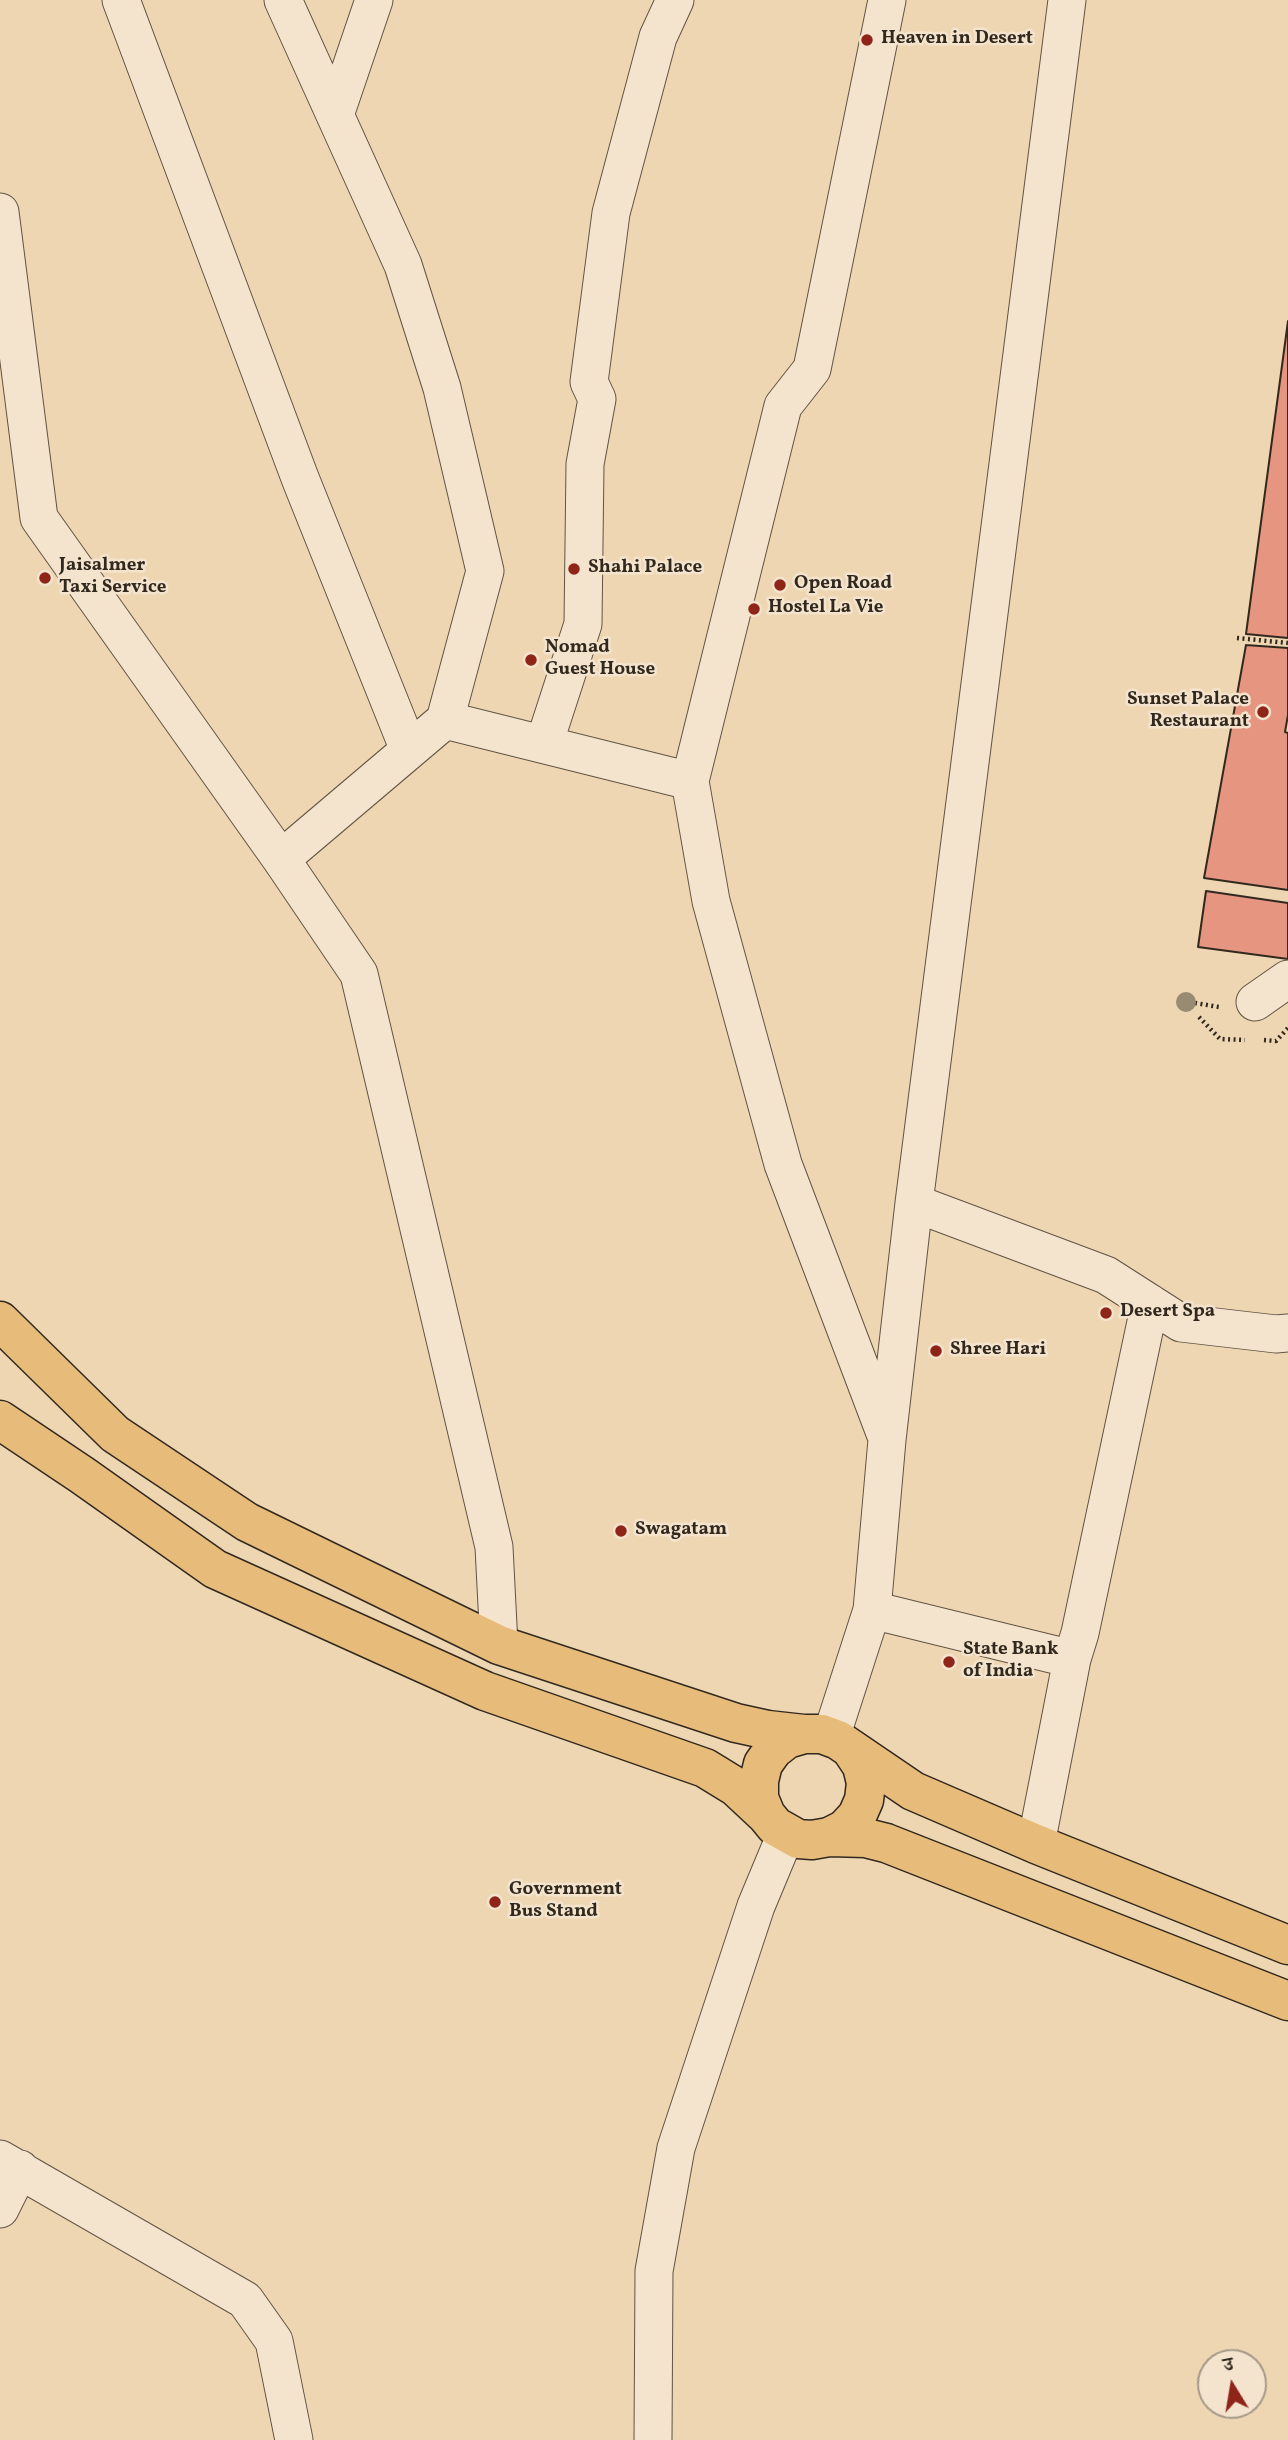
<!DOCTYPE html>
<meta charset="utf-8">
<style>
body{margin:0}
#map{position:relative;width:1288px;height:2440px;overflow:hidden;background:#eed6b3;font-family:Vollkorn,"Noto Serif Devanagari",serif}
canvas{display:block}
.north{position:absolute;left:1197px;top:2349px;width:70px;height:70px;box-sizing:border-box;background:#f4e4ce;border:2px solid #a69988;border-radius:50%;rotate:349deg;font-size:19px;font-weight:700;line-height:28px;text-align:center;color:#32291e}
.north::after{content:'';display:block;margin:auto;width:24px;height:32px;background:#8f2418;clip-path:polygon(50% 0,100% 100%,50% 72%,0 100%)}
</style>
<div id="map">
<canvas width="1288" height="2440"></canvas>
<div class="north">उ</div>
</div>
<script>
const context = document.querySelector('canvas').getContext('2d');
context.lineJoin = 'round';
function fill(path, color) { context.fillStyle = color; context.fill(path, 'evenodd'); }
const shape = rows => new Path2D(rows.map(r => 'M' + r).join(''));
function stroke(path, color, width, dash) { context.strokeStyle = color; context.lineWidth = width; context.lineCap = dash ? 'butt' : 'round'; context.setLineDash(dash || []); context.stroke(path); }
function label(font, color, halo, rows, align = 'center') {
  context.font = font + ' Vollkorn,serif'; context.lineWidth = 5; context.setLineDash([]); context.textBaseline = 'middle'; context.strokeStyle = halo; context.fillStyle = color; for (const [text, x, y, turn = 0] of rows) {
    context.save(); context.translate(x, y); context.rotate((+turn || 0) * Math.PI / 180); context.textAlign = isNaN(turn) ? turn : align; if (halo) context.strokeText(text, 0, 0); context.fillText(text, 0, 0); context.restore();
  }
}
const building = shape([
 [1288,321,1288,638,1246,634,1288,321],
 [1246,645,1288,648,1288,715,1285,732,1288,733,1288,890,1204,878,1246,645],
 [1206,891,1288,903,1288,959,1198,947,1206,891]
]);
fill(building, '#e59580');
stroke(building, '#32291e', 2);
const minor = shape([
 [121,0,300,478,409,750],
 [283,0,403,265,442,388,485,571,445,720],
 [335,115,374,0],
 [0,212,39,518,281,859,359,974,494,1547,499,1645],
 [544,744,583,624,585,464,597,399,589,382,611,213,658,37,675,0],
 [281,859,445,720,690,781],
 [1255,1002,1288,979],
 [914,1203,1106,1275,1181,1323,1276,1334,1288,1333],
 [885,1433,783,1164,711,901,690,781,783,406,812,369,887,0],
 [872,1610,1072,1659],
 [831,1737,872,1610,887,1440,914,1203,1067,0],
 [1036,1844,1072,1659,1080,1633,1150,1303],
 [0,2159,245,2300,274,2341,294,2440],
 [0,2209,20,2169],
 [653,2440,654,2271,676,2148,756,1906,786,1834]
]);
const major = shape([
 [0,1321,115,1434,247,1522,499,1645,736,1723,768,1730,804,1734],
 [0,1420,82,1475,215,1569,485,1691,705,1768,736,1787,766,1815],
 [852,1751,862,1766,866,1783,864,1800,857,1816,845,1829,829,1837,812,1840,798,1839,775,1826,766,1815,759,1798,759,1781,763,1764,773,1750,787,1739,804,1734,822,1734,838,1740,913,1791,1036,1844,1288,1945],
 [829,1837,866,1838,886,1843,1288,2001]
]);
stroke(minor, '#615443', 39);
stroke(major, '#32291e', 41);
stroke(shape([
 [1237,638,1288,643],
 [1195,1003,1219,1007],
 [1199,1017,1220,1039,1245,1040],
 [1264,1040,1276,1041,1288,1028]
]), '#32291e', 4.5, [2, 3.5]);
stroke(minor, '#f4e4ce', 37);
stroke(major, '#e7bb7a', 38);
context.fillStyle = '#988b71';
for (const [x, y] of [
 [1186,1002]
]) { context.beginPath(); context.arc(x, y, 10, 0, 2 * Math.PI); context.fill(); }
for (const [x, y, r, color] of [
 [867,40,7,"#8f2418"],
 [574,569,7,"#8f2418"],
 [45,578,7,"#8f2418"],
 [780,585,7,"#8f2418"],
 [754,609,7,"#8f2418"],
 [531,660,7,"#8f2418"],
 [1263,712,7,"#8f2418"],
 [1106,1313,7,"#8f2418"],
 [936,1351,7,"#8f2418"],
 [621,1531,7,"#8f2418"],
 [949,1662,7,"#8f2418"],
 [495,1902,7,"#8f2418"]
]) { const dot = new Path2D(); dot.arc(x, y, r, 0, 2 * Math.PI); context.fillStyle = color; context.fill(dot); stroke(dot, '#f4e4ce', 2.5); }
label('bold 19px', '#32291e', '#f4e4ce', [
 ["Heaven in Desert",881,40],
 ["Jaisalmer",59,567],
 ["Taxi Service",59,589],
 ["Shahi Palace",588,569],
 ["Open Road",794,585],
 ["Hostel La Vie",768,609],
 ["Nomad",545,649],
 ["Guest House",545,671],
 ["Sunset Palace",1249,701,"right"],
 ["Restaurant",1249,723,"right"],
 ["Desert Spa",1120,1313],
 ["Shree Hari",950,1351],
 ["Swagatam",635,1531],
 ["State Bank",963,1651],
 ["of India",963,1673],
 ["Government",509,1891],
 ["Bus Stand",509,1913]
], 'left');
</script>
